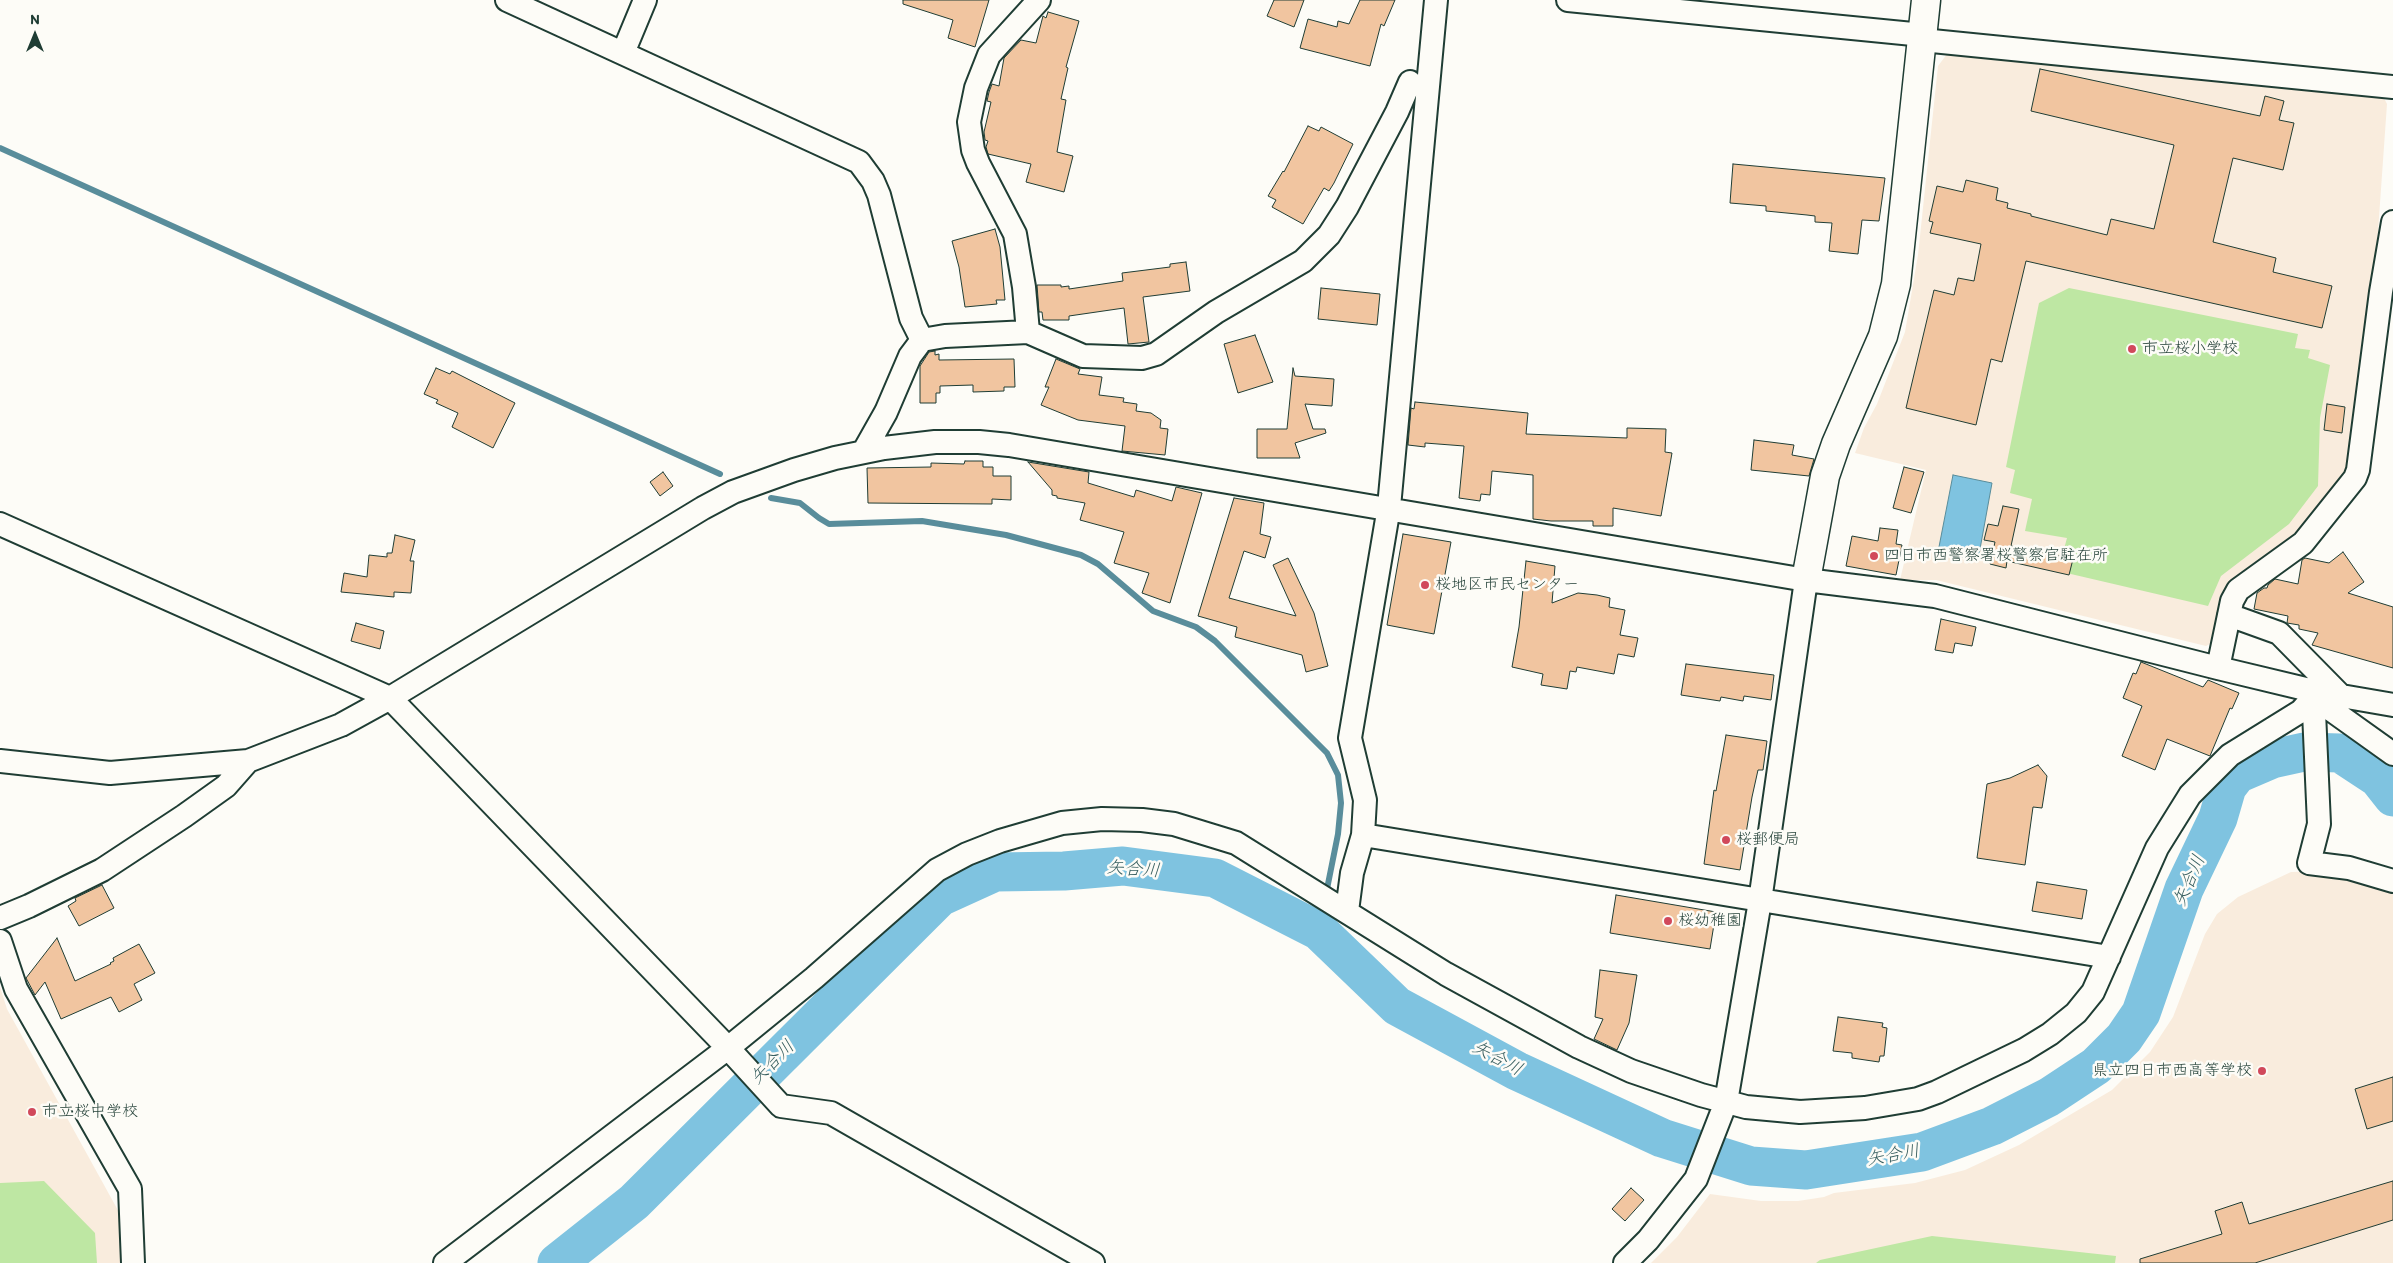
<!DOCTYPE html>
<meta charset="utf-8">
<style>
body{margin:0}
#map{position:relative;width:2393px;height:1263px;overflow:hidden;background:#fdfcf7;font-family:Itim,sans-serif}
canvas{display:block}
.north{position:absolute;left:10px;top:10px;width:50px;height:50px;-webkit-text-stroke:4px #fdfcf7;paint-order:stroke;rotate:0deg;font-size:14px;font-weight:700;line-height:20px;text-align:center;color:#1f3d34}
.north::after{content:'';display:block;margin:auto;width:18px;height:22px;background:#1f3d34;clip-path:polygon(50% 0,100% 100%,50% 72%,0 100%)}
</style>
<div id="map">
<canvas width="2393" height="1263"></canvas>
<div class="north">N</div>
</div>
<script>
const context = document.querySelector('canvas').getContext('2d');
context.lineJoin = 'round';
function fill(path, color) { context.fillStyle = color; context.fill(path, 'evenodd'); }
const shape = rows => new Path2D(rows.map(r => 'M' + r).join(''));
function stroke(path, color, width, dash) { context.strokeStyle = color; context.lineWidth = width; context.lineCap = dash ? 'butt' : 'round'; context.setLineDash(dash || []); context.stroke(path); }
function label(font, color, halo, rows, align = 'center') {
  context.font = font + ' Itim,"Klee One",sans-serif'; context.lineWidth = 5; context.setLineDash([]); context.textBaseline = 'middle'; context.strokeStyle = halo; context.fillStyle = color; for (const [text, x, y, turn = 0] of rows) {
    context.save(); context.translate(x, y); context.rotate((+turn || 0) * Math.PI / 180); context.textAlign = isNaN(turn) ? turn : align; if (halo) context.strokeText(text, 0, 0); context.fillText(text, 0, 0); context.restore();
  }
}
fill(shape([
 [1947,54,2384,98,2387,104,2375,274,2347,473,2295,537,2230,587,2214,642,2206,646,1936,580,1900,580,1926,470,1855,453,1864,428,1877,404,1905,332,1918,255,1938,66],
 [2325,871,2393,888,2393,1263,1651,1263,1677,1237,1710,1194,1761,1201,1798,1201,1824,1197,1834,1193,1915,1183,1965,1170,2019,1145,2112,1090,2150,1052,2173,1017,2205,934,2217,914,2238,897,2291,872],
 [0,987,7,1009,120,1214,123,1263,0,1263]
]), '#f9ecdd');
fill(shape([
 [2069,288,2298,334,2295,348,2310,350,2308,358,2330,365,2320,418,2318,486,2289,524,2221,576,2208,606,2058,571,2067,538,2025,531,2032,499,2010,493,2015,470,2006,467,2039,303],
 [44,1181,95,1233,97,1263,0,1263,0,1183],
 [1932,1236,2116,1256,2115,1263,1816,1263,1820,1260]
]), '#bee7a3');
const water = shape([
 [1953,475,1992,483,1978,560,1938,552,1953,475]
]);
fill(water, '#7fc3e0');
stroke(water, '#598d9b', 1);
stroke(shape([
 [0,148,720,474],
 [771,498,800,503,819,518,829,524,922,521,1006,535,1081,555,1098,564,1153,611,1196,627,1215,641,1327,753,1338,775,1341,803,1338,834,1326,894],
 [1319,931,1325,904]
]), '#598d9b', 6);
stroke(shape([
 [557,1263,634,1202,940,897,995,872,1064,871,1123,866,1215,878,1319,931,1397,1006,1517,1071,1662,1138,1751,1166,1806,1170,1922,1152,1992,1126,2049,1097,2096,1066,2124,1038,2141,1013,2184,889,2218,818,2227,787,2237,774,2272,759,2304,752,2340,753,2378,778,2393,797]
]), '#7fc3e0', 39);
const building = shape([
 [903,0,989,0,975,47,948,38,953,20,903,4,903,0],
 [1274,0,1304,0,1294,27,1267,16,1274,0],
 [1360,0,1395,0,1384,26,1381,24,1370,66,1300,48,1308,19,1337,27,1338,21,1349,24,1360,0],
 [1048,12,1079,21,1066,67,1068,68,1061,99,1066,100,1057,152,1073,156,1064,192,1026,182,1031,164,988,154,986,147,988,141,985,140,984,132,991,102,987,101,989,92,992,84,999,86,1004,58,1021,40,1036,43,1043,16,1046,18,1048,12],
 [2040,69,2260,116,2265,96,2284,101,2279,120,2294,123,2283,170,2233,158,2213,242,2276,258,2273,272,2332,286,2322,328,2026,261,2002,362,1991,359,1976,425,1906,408,1934,290,1954,295,1958,278,1974,281,1981,244,1930,233,1933,222,1929,221,1937,186,1963,192,1966,180,1998,188,1996,200,2008,203,2007,208,2031,214,2031,216,2107,235,2111,219,2154,229,2174,145,2031,111,2040,69],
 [1308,126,1319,131,1321,127,1353,144,1334,183,1329,191,1324,188,1303,224,1272,207,1276,200,1268,196,1283,171,1284,172,1308,126],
 [1733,164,1885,178,1879,221,1862,220,1858,254,1829,251,1832,223,1815,222,1815,216,1807,215,1766,211,1766,206,1730,203,1733,164],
 [995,229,1000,247,1005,300,996,300,997,304,965,307,959,267,952,241,995,229],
 [1186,262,1190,291,1143,297,1149,342,1128,344,1124,308,1069,316,1069,320,1043,320,1042,312,1039,312,1037,285,1061,285,1061,287,1069,286,1069,289,1123,281,1122,273,1170,267,1170,264,1186,262],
 [1321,288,1380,294,1377,325,1318,319,1321,288],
 [1255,335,1273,382,1238,393,1224,344,1255,335],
 [935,351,935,355,939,354,939,360,1014,359,1015,387,1004,387,1004,391,973,392,973,385,940,386,940,393,936,393,936,403,920,403,920,366,929,352,935,351],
 [1056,359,1080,369,1078,374,1102,377,1099,395,1124,398,1123,402,1137,404,1136,411,1151,413,1161,420,1160,428,1168,429,1165,455,1122,451,1125,426,1078,420,1041,405,1049,387,1045,387,1056,359],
 [436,368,450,374,452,371,515,403,493,448,452,427,458,413,436,403,438,400,424,394,436,368],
 [1293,368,1295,376,1334,379,1332,406,1305,404,1313,429,1325,429,1326,433,1295,443,1300,458,1257,458,1257,429,1287,429,1293,368],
 [1415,402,1528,413,1526,434,1627,438,1627,428,1666,429,1665,452,1672,453,1661,516,1613,508,1613,526,1593,526,1593,521,1551,521,1533,519,1533,475,1492,471,1490,495,1481,494,1480,501,1459,498,1464,446,1425,443,1425,447,1408,445,1411,408,1414,409,1415,402],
 [2327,404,2345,407,2342,433,2324,430,2327,404],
 [1754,440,1794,445,1792,455,1814,459,1809,476,1751,470,1754,440],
 [965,461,983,461,983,467,993,467,993,476,1011,476,1011,500,992,499,992,504,868,503,867,468,931,467,931,463,964,464,965,461],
 [1028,462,1089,472,1088,483,1134,497,1136,490,1172,501,1176,487,1202,493,1170,603,1142,593,1149,573,1114,563,1124,532,1080,520,1085,503,1057,498,1057,496,1052,495,1052,490,1028,462],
 [1904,467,1924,472,1911,513,1893,508,1904,467],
 [663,472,673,486,660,496,650,482,663,472],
 [1234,498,1264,503,1260,534,1271,537,1265,558,1244,551,1229,598,1296,616,1273,565,1288,558,1314,613,1328,666,1306,672,1302,655,1235,637,1237,627,1198,616,1234,498],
 [2003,506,2019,509,2011,546,2073,559,2069,575,2007,561,2006,568,1990,564,1995,542,1984,540,1988,524,1998,526,2003,506],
 [1880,528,1898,530,1896,544,1902,545,1896,575,1846,566,1852,536,1878,541,1880,528],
 [1403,534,1451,542,1434,634,1387,625,1403,534],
 [395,535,415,540,410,561,414,561,411,593,394,592,394,597,341,592,344,573,367,577,369,555,387,557,387,553,392,553,395,535],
 [2343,552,2364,582,2348,593,2393,607,2393,668,2312,645,2318,633,2299,629,2299,625,2287,623,2288,616,2254,609,2257,593,2264,588,2267,588,2268,585,2275,579,2298,584,2302,560,2305,558,2329,563,2343,552],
 [1526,561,1555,566,1552,603,1578,593,1597,595,1610,598,1609,607,1625,610,1620,635,1638,638,1634,657,1618,654,1614,674,1577,667,1576,672,1570,671,1567,689,1541,685,1543,674,1512,667,1519,627,1526,561],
 [1941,619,1976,627,1972,646,1955,643,1953,653,1935,650,1941,619],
 [356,623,384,631,380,649,351,641,356,623],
 [2141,662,2203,687,2208,680,2239,693,2232,709,2230,708,2210,756,2167,739,2155,770,2122,756,2142,706,2123,698,2133,673,2136,674,2141,662],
 [1686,664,1774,675,1771,700,1744,696,1743,701,1721,697,1720,701,1681,695,1686,664],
 [1726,735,1767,741,1763,770,1758,770,1752,797,1740,870,1704,864,1714,790,1716,791,1726,735],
 [2038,765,2047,776,2042,808,2033,807,2025,865,1977,858,1987,784,2010,778,2038,765],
 [2037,882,2087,890,2082,919,2032,911,2037,882],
 [102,885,114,908,79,926,68,906,76,901,75,898,102,885],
 [1616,895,1716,912,1710,949,1610,933,1616,895],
 [57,938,75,981,111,964,110,963,114,961,113,958,139,944,155,973,134,984,142,1000,119,1012,111,997,61,1019,45,982,35,995,26,978,57,938],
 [1600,970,1637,975,1629,1023,1617,1050,1594,1039,1603,1019,1595,1017,1600,970],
 [1838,1017,1883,1023,1882,1027,1887,1028,1884,1056,1880,1056,1879,1062,1852,1058,1852,1053,1833,1051,1838,1017],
 [2393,1077,2393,1121,2367,1129,2355,1089,2393,1077],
 [2393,1181,2393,1220,2255,1263,2140,1263,2140,1259,2222,1234,2215,1211,2242,1202,2249,1224,2393,1181],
 [1631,1188,1644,1200,1625,1221,1612,1209,1631,1188]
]);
fill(building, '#f1c5a0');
stroke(building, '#1f3d34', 1);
const street = shape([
 [507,0,859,162,873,181,879,195,911,318,922,340],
 [1568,0,1923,35],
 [1922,40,2393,87],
 [623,53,645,0],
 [1028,332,1024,287,1015,234,978,163,973,150,969,122,976,88,989,55,1039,0],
 [864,451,886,412,910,356,922,340,945,336,1028,332,1083,356,1142,358,1156,354,1216,312,1303,261,1329,235,1347,207,1397,112,1410,82],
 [0,524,390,698,728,1048,781,1106,831,1113,1093,1263],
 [2229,615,2279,633,2341,696],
 [2218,668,2232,601,2238,590,2303,543,2355,478,2358,470,2381,292,2393,222],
 [2318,692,2314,712,2319,824,2309,863,2349,868,2393,881],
 [2318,692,2330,709,2393,754],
 [0,761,110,773,248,761,341,725,390,698,703,508,733,492,794,470,835,458,884,448,935,442,979,442,1009,445,1806,580,1935,596,2218,668,2318,692,2393,705],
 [1363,835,2109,957],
 [1347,911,1352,873,1363,835,1365,800,1350,738,1389,507,1436,0],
 [0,918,29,906,102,870,184,816,226,786,248,761],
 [0,941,16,989,130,1189,133,1263],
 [445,1263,728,1048,814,978,937,870,967,854,1000,841,1062,823,1102,819,1142,820,1174,824,1236,843,1446,974,1579,1047,1631,1071,1701,1095,1746,1107,1800,1112,1865,1108,1918,1099,1937,1092,2024,1050,2050,1034,2076,1013,2093,992,2157,848,2190,795,2230,755,2301,711,2318,692],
 [1625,1263,1648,1240,1696,1179,1726,1102,1760,901,1806,580]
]);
const secondary = shape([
 [1806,580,1825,476,1836,444,1883,336,1896,284,1926,0]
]);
stroke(street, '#1f3d34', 26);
stroke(secondary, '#1f3d34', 31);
stroke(street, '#fdfcf7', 22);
stroke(secondary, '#fdfcf7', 28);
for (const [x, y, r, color] of [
 [2132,349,5,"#d1495b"],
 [1874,556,5,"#d1495b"],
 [1425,585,5,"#d1495b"],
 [1726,840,5,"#d1495b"],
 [1668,921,5,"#d1495b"],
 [2262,1071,5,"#d1495b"],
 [32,1112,5,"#d1495b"]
]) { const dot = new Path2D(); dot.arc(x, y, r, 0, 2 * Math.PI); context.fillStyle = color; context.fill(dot); stroke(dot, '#fdfcf7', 2); }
label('16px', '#1f3d34', '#fdfcf7', [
 ["市立桜小学校",2142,349],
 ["四日市西警察署桜警察官駐在所",1884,556],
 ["桜地区市民センター",1435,585],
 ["桜郵便局",1736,840],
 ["桜幼稚園",1678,921],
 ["県立四日市西高等学校",2252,1071,"right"],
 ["市立桜中学校",42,1112]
], 'left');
label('italic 18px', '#375e5f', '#fdfcf7', [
 ["矢合川",1133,870,4],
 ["矢合川",2190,881,-67],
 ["矢合川",1497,1059,28],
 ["矢合川",773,1063,-45],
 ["矢合川",1893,1156,-10]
]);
</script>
